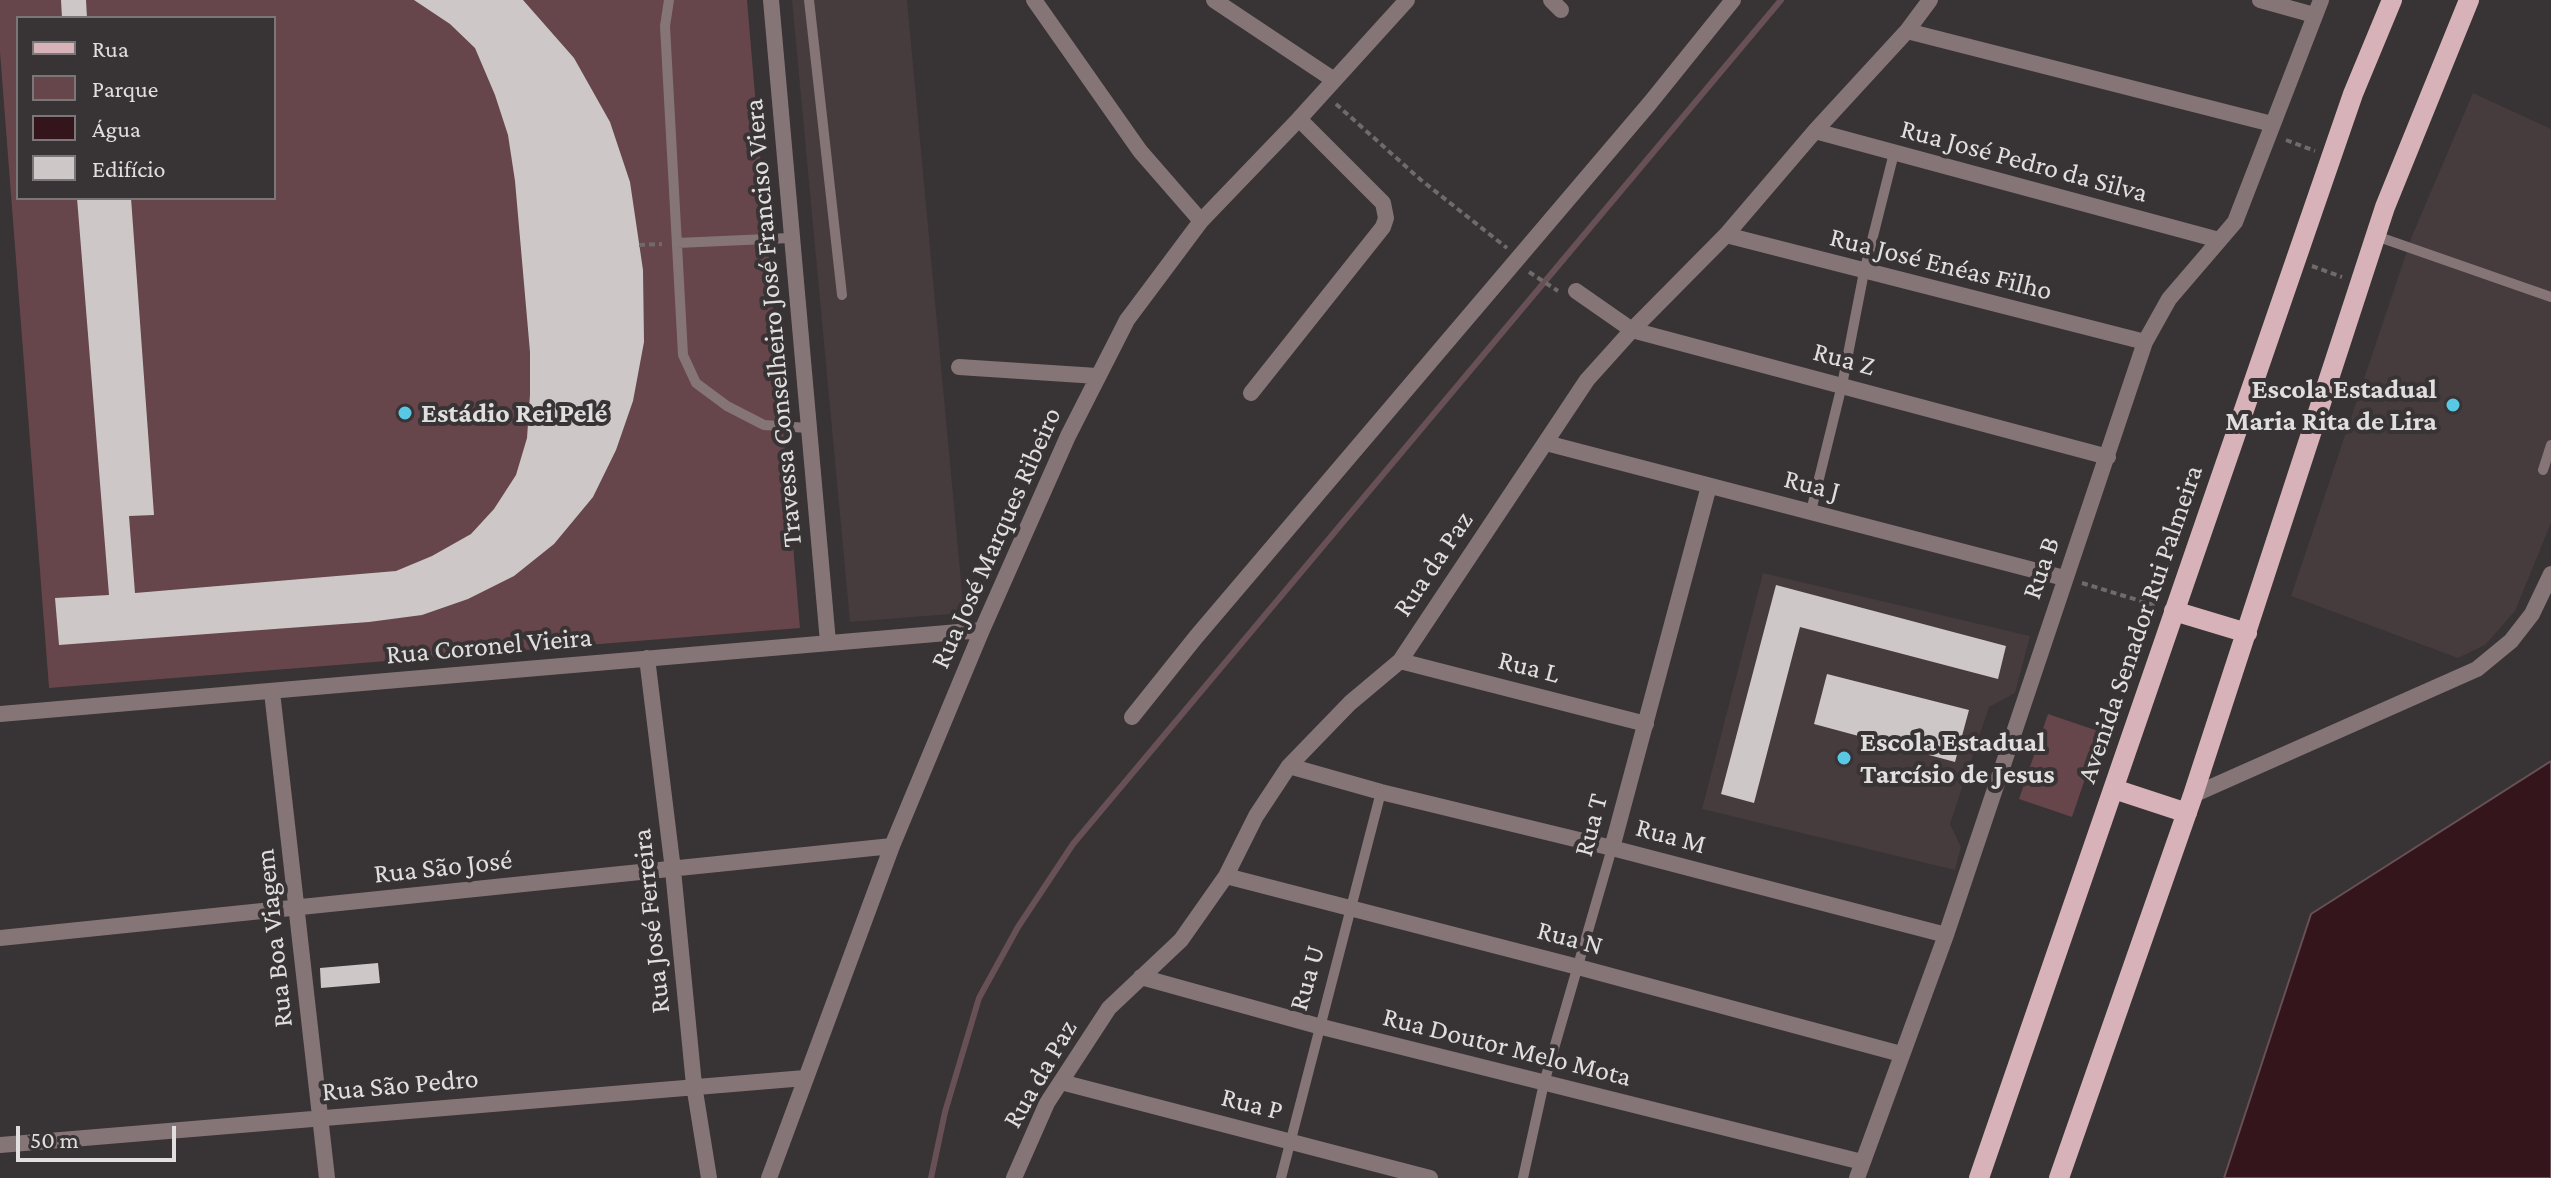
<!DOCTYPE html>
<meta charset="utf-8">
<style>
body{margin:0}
#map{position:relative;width:2551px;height:1178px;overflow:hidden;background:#383334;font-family:"Crimson Pro",serif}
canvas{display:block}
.legend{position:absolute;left:16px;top:16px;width:260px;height:184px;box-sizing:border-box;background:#383334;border:2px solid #7b7778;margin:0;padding:10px 14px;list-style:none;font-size:24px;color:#e0dede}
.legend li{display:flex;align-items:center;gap:16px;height:40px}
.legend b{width:40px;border:2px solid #7b7778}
.scale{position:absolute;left:16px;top:1126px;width:160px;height:36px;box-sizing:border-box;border:4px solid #e0dede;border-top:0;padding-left:10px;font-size:24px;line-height:28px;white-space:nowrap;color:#e0dede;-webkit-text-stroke:6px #383334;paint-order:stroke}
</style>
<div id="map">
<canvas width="2551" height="1178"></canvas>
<ul class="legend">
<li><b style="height:10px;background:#d7b3b9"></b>Rua</li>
<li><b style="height:22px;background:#66454b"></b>Parque</li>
<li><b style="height:22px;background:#34151c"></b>Água</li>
<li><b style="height:22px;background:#cdc7c8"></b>Edifício</li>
</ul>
<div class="scale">50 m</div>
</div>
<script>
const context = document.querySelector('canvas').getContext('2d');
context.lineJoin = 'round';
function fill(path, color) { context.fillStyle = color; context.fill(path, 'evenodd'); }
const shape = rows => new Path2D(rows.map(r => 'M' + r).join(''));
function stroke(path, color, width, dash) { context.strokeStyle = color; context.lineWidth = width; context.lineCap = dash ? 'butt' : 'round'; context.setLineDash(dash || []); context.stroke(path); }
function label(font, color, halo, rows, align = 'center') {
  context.font = font + ' "Crimson Pro",serif'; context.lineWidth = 8; context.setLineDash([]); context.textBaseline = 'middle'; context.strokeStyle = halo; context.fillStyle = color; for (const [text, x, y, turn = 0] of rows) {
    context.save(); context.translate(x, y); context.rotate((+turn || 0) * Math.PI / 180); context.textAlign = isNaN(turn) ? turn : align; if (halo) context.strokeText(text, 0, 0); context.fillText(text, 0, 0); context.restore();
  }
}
fill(shape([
 [792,0,907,0,964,613,850,622],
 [2473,93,2551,129,2551,523,2515,611,2485,645,2458,658,2291,596,2412,236],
 [1763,573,2030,636,2015,693,1989,707,1950,824,1961,847,1955,870,1702,809]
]), '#463b3d');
fill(shape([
 [0,0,747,0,800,628,49,688,0,52],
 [18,18,274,18,274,198,18,198],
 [2048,714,2101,732,2072,817,2019,799]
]), '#66454b');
const water = shape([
 [2551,761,2551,1178,2224,1178,2311,914,2551,761]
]);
fill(water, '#34151c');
stroke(water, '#685156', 2);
stroke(shape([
 [931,1178,945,1112,979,998,1018,927,1073,844,1781,0]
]), '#685156', 6);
fill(shape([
 [61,0,86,0,87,18,62,18],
 [414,0,523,0,574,58,610,122,630,182,643,270,644,342,633,401,616,450,593,497,554,544,514,576,468,599,422,615,369,622,59,645,55,598,109,595,77,198,131,198,154,515,129,516,135,593,396,571,432,556,471,534,494,509,516,475,527,438,530,395,530,352,515,181,508,135,495,95,475,48,450,24],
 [1776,585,2006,646,1998,679,1800,627,1754,803,1721,794],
 [1827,674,1969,710,1955,762,1814,724],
 [378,963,380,983,321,988,320,968]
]), '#cdc7c8');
stroke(shape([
 [1336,104,1421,180,1507,248],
 [2286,140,2315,151],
 [639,245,662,244],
 [2312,266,2342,277],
 [1529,272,1558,291],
 [2082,583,2157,606]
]), '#6f6b6b', 4, [6, 4]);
stroke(shape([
 [669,0,665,26,683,355,696,383,727,406,764,425,808,428],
 [809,0,842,295],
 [2376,236,2551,297],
 [677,243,790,238],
 [2543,470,2551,445],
 [1811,511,1842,385,1864,272,1894,153],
 [1281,1178,1381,792],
 [1523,1178,1544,1083,1612,848]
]), '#867577', 10);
stroke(shape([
 [771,0,828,642],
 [1034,0,1140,151,1201,221],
 [1214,0,1334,80],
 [1551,0,1561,10],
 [2260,0,2314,15],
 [1907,31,2272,124],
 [1815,131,2219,240],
 [1726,235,2145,342],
 [1576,291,1632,330,2108,457],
 [959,367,1097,376],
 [1251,393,1383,227,1386,218,1383,203,1299,119],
 [1546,443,2064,578],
 [647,658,673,870,694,1085,709,1178],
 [1400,661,1646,724],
 [272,692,327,1178],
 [0,714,982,630],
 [1132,717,1196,637,1650,103,1733,0],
 [1289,766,1381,792,1612,848,1946,935],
 [2193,795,2477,669,2511,641,2532,614,2551,574],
 [1612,848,1709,486],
 [1226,876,1578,967,1901,1054],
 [0,938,892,846],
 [1141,977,1318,1026,1862,1162],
 [1061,1082,1430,1178],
 [0,1145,805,1078],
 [769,1178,892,846,982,630,1068,436,1127,320,1201,221,1299,119,1407,0],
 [1014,1178,1047,1103,1109,1008,1181,940,1226,876,1256,816,1289,766,1350,703,1400,661,1587,380,1632,330,1726,235,1815,131,1907,31,1930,0],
 [1857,1178,1946,935,2145,342,2169,299,2235,222,2321,0]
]), '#867577', 16);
stroke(shape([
 [2174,611,2247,633],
 [2114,789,2187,813],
 [1979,1178,2353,94,2392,0],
 [2059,1178,2193,795,2385,207,2469,0]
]), '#d7b3b9', 20);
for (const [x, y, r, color] of [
 [2453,405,8,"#59c8e5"],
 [405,413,8,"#59c8e5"],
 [1844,758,8,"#59c8e5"]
]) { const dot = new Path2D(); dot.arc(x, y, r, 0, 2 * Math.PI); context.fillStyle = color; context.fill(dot); stroke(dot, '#383334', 3); }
label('28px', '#e0dede', '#383334', [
 ["Rua José Pedro da Silva",2024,161,15],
 ["Rua José Enéas Filho",1941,264,14],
 ["Travessa Conselheiro José Franciso Viera",773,323,-95],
 ["Rua Z",1844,359,15],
 ["Rua J",1812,485,14],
 ["Rua José Marques Ribeiro",996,538,-66],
 ["Rua da Paz",1433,564,-56],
 ["Rua B",2041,568,-71],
 ["Avenida Senador Rui Palmeira",2140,624,-71],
 ["Rua Coronel Vieira",489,646,-5],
 ["Rua L",1529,667,14],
 ["Rua T",1591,825,-75],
 ["Rua M",1671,836,15],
 ["Rua São José",443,867,-6],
 ["Rua José Ferreira",651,921,-96],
 ["Rua Boa Viagem",274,938,-96],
 ["Rua N",1570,938,15],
 ["Rua U",1307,978,-74],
 ["Rua Doutor Melo Mota",1507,1047,14],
 ["Rua da Paz",1040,1074,-60],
 ["Rua São Pedro",400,1085,-5],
 ["Rua P",1252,1104,14]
]);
label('bold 28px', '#e0dede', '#383334', [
 ["Escola Estadual",2437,389,"right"],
 ["Maria Rita de Lira",2437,421,"right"],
 ["Estádio Rei Pelé",421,413],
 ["Escola Estadual",1860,742],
 ["Tarcísio de Jesus",1860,774]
], 'left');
</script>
